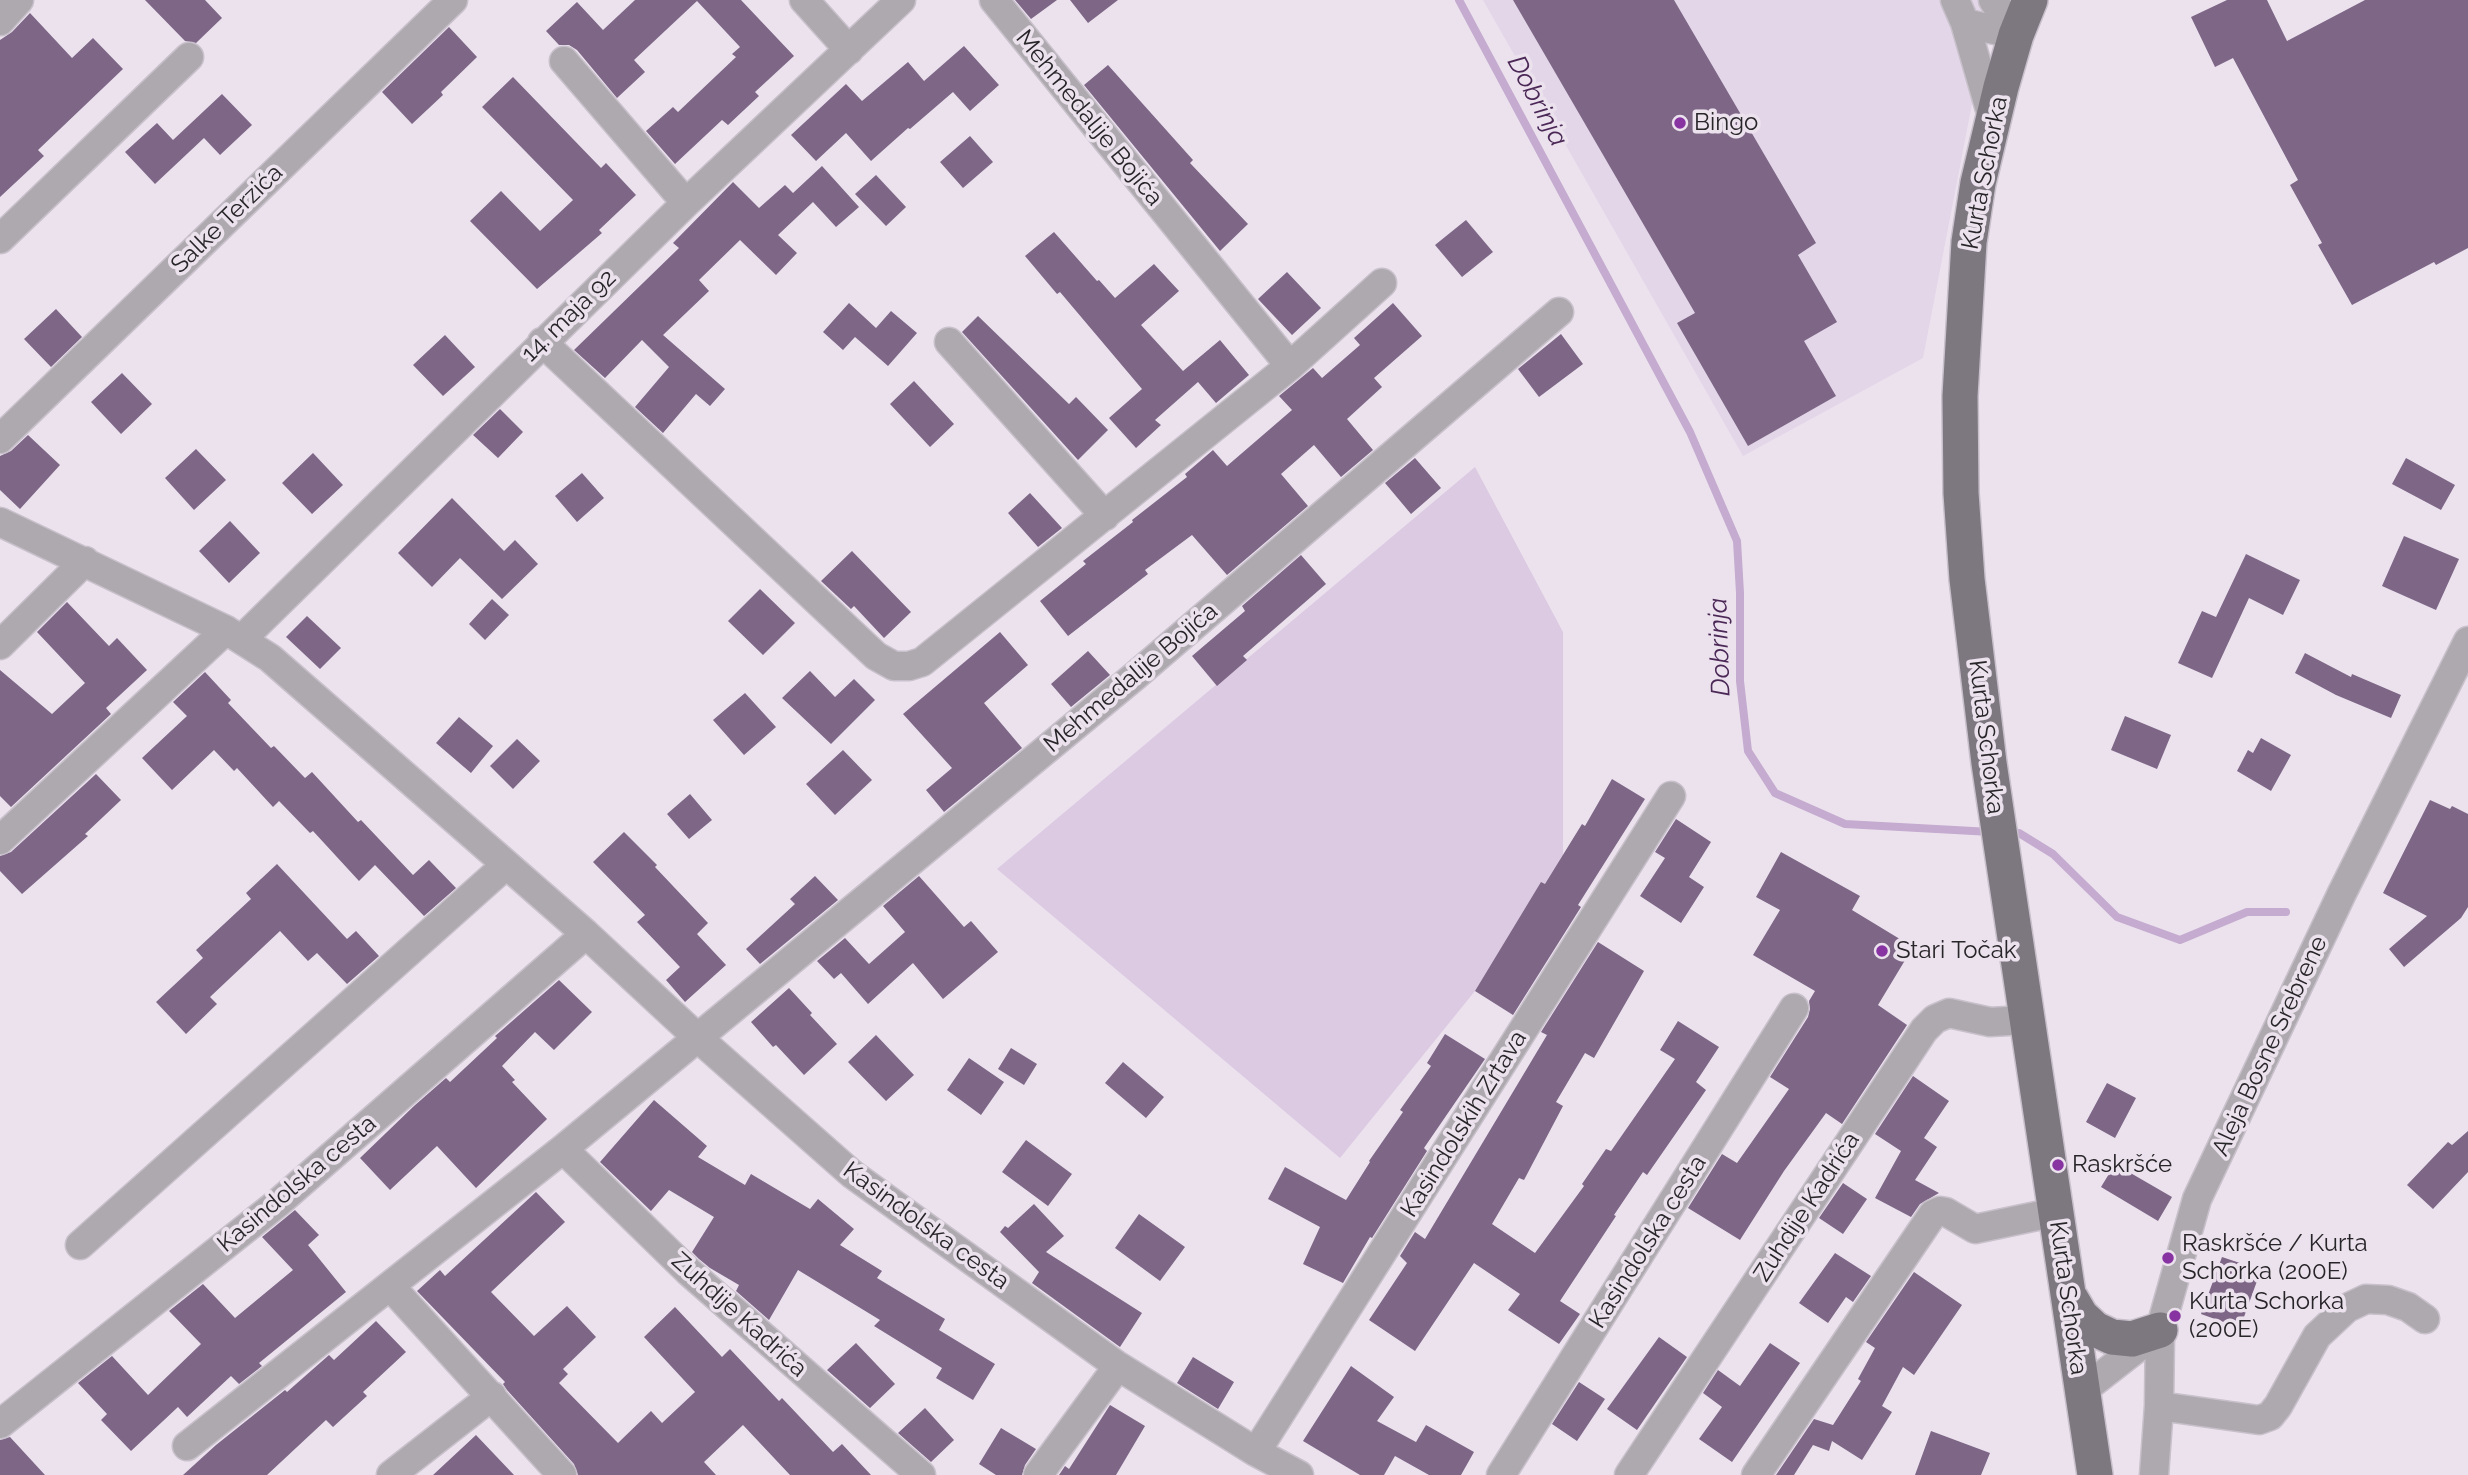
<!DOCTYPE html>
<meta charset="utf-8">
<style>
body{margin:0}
canvas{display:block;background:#ebe2ee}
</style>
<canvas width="2468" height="1475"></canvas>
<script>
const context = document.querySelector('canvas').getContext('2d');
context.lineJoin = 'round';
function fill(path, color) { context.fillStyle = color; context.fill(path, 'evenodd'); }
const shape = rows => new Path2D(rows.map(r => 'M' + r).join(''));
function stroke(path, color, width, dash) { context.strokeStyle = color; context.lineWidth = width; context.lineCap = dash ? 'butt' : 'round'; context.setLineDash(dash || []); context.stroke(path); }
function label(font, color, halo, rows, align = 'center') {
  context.font = font + ' Raleway,sans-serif'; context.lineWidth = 7; context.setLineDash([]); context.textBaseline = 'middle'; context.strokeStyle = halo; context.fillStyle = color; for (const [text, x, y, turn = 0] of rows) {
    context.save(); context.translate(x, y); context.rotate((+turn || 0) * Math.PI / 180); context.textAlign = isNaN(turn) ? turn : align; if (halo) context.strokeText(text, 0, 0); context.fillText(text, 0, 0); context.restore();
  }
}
fill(shape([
 [1483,0,1992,0,1923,358,1743,456]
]), '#e3d6e8');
fill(shape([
 [1475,467,1563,632,1563,882,1340,1158,997,869]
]), '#dccae2');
stroke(shape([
 [1459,0,1690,432,1737,541,1740,593,1740,681,1748,751,1775,793,1845,824,1991,832],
 [2007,833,2019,833,2053,854,2117,917,2180,940,2247,912,2286,912]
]), '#c5abcf', 8);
fill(shape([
 [145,0,205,0,222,18,196,43,185,41],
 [635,0,741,0,794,56,755,92,759,96,728,125,722,120,675,164,646,131,673,107,678,112,736,57,732,54,740,47,697,1,634,60,645,72,617,98,577,50,569,45,559,45,546,31,577,2,603,30],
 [1015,0,1057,0,1031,19],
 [1070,0,1118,0,1088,23],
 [1513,0,1674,0,1816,243,1798,255,1837,322,1804,341,1836,396,1748,446,1677,323,1695,313],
 [2227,0,2267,0,2287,41,2365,0,2468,0,2468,248,2436,265,2434,262,2352,305,2318,245,2322,243,2290,185,2298,180,2233,58,2215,67,2191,17],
 [30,13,72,58,93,38,123,69,38,150,44,156,0,197,0,40,12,32],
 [449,27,477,57,441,92,443,95,412,124,382,92],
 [964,46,999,85,970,111,953,92,910,129,908,128,871,161,846,133,816,161,791,135,846,84,862,101,908,62,924,81],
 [1108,65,1193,160,1190,163,1248,224,1220,251,1084,85],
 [513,77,601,168,606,163,636,195,599,230,602,233,537,289,470,221,501,191,540,231,573,200,482,107],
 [222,94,252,125,220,155,204,138,155,184,125,152,157,123,173,140],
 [970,136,993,162,963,188,940,162],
 [822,166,859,207,836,227,813,202,778,235,797,253,776,275,740,240,699,280,709,291,663,335,725,389,710,406,696,394,663,433,635,407,669,367,642,340,605,378,574,350,679,248,673,243,733,182,759,208,785,185,793,193],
 [876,175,906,207,886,226,855,194],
 [1466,220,1493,252,1462,277,1435,245],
 [1054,232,1097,281,1099,280,1115,298,1154,264,1179,291,1141,325,1183,371,1220,340,1249,375,1216,403,1198,382,1155,420,1161,425,1136,448,1109,418,1142,389,1060,292,1057,294,1025,256],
 [1287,272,1321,308,1292,335,1258,299],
 [849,303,876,328,891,311,917,333,888,366,855,337,843,350,823,332],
 [1393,303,1422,336,1374,378,1382,387,1347,419,1373,450,1341,477,1314,445,1281,474,1308,506,1227,575,1192,535,1145,570,1148,574,1068,636,1040,601,1086,564,1083,561,1133,522,1132,520,1187,477,1185,474,1213,450,1227,466,1292,410,1279,396,1313,368,1322,378,1360,345,1354,338],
 [56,309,82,337,51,367,24,339],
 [978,316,1069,404,1076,397,1108,430,1078,460,962,332],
 [1561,334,1583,364,1539,397,1518,369],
 [445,335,475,367,443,396,413,365],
 [122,373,152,404,121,434,91,402],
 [914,381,954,424,930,447,890,404],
 [500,409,523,432,498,458,473,435],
 [28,435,60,465,20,509,0,490,0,456,11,451],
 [196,449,226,480,194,510,165,478],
 [313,453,343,485,312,514,282,483],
 [1415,458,1441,488,1411,514,1385,483],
 [2406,458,2455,485,2441,510,2392,484],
 [582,473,604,498,577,522,555,496],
 [1030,493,1062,528,1038,547,1008,513],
 [452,498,504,551,515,540,538,564,502,599,460,558,432,587,398,553],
 [230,521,260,553,229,583,199,551],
 [2404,536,2459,559,2436,610,2382,586],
 [852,551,911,612,884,638,854,606,851,609,821,581],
 [2246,554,2300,580,2283,615,2249,598,2212,678,2178,663,2202,611,2216,617],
 [1301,555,1326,584,1243,656,1247,660,1217,686,1192,656,1245,611,1242,606],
 [760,589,795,623,763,655,728,621],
 [492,599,509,615,485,640,469,624],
 [67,602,109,646,117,638,147,670,106,708,111,714,11,807,0,796,0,670,52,714,85,683,37,632],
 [307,616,341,648,320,669,286,637],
 [1000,632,1028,665,984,703,1022,748,944,812,926,790,952,768,903,714],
 [1088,651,1110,675,1071,707,1051,684],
 [2305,653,2351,677,2352,674,2401,695,2391,718,2336,695,2295,673],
 [810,671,835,697,854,679,875,700,831,744,782,698],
 [205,672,231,700,228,703,271,748,274,746,305,778,312,772,358,822,361,820,413,875,429,860,456,888,424,916,375,865,359,881,313,831,310,833,279,801,273,807,237,768,234,771,214,750,172,790,142,758,187,716,173,702],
 [745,693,776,727,744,755,713,720],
 [2125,716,2171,735,2157,769,2111,750],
 [459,717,493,746,471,773,436,743],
 [2261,738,2291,755,2271,791,2237,771,2248,750,2253,753],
 [517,739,540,761,513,789,490,766],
 [843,750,872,780,835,815,806,784],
 [96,774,121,800,85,834,88,836,22,894,0,871,0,856,11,852],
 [1612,779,1645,799,1578,905,1581,907,1513,1015,1475,991,1541,882,1545,884,1582,824,1585,826],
 [690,794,712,820,689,839,667,814],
 [2430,800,2450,809,2452,806,2468,814,2468,907,2461,918,2404,967,2389,949,2427,916,2383,893],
 [1676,819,1711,842,1689,877,1704,887,1681,923,1640,896,1665,858,1655,852],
 [624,832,657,865,655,867,708,923,697,934,726,965,685,1002,666,980,680,967,637,922,645,915,593,862],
 [1781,852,1860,896,1852,910,1913,947,1878,1005,1907,1025,1842,1124,1826,1113,1784,1171,1740,1240,1688,1208,1722,1154,1737,1163,1789,1089,1770,1077,1808,1017,1810,1009,1809,1001,1815,991,1753,955,1780,910,1756,897],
 [277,864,347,939,356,931,379,956,347,984,317,953,308,961,280,931,210,997,217,1004,186,1034,156,1002,203,958,196,950,251,899,246,893],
 [815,876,838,900,760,964,746,949,795,904,790,899],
 [919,876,964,927,971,921,998,952,943,999,913,963,868,1004,841,973,834,979,817,961,845,938,869,964,905,932,883,906],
 [1598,942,1644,971,1594,1058,1585,1053,1556,1102,1563,1106,1524,1180,1519,1178,1492,1224,1535,1253,1584,1186,1582,1184,1606,1149,1611,1151,1675,1059,1660,1050,1678,1021,1719,1047,1696,1082,1706,1090,1647,1175,1643,1172,1614,1215,1616,1216,1560,1301,1580,1314,1559,1344,1508,1310,1520,1294,1474,1263,1415,1351,1369,1320,1407,1263,1400,1256,1415,1232,1425,1239,1547,1035,1541,1032],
 [559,980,592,1012,554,1050,535,1032,502,1066,515,1080,512,1082,547,1119,476,1188,437,1146,390,1190,360,1158,414,1106,446,1078,450,1082,497,1038,495,1036,502,1030],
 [789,988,812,1013,810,1015,837,1044,804,1075,776,1045,773,1047,751,1022],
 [1445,1034,1485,1059,1424,1148,1427,1151,1372,1238,1370,1237,1343,1283,1303,1264,1320,1227,1268,1199,1285,1167,1346,1200,1370,1162,1369,1161,1403,1112,1400,1110,1431,1066,1427,1063],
 [876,1035,914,1075,886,1101,848,1062],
 [1011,1048,1037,1064,1024,1085,998,1069],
 [969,1058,1004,1082,981,1115,947,1090],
 [1123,1062,1164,1097,1146,1118,1105,1083],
 [1913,1076,1949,1101,1924,1138,1937,1147,1915,1180,1939,1193,1920,1204,1911,1217,1875,1198,1901,1151,1875,1134],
 [2107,1083,2136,1098,2115,1138,2086,1122],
 [654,1100,707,1146,698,1157,745,1185,751,1174,810,1209,818,1199,854,1229,840,1245,882,1271,877,1278,945,1319,939,1330,995,1364,973,1400,936,1378,942,1368,874,1326,880,1320,798,1270,769,1320,736,1291,739,1285,710,1268,699,1259,692,1252,714,1217,669,1190,651,1211,600,1162],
 [2468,1131,2468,1172,2433,1209,2407,1185,2448,1142,2452,1145],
 [1026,1140,1072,1174,1048,1206,1002,1172],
 [2115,1164,2172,1197,2158,1221,2101,1187],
 [1843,1183,1867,1199,1843,1234,1819,1218],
 [536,1192,565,1222,491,1292,534,1336,567,1306,596,1337,563,1369,568,1374,559,1383,618,1443,651,1411,662,1423,695,1392,644,1337,675,1307,722,1357,730,1349,779,1401,782,1398,833,1452,842,1444,871,1475,790,1475,743,1425,704,1462,716,1475,578,1475,574,1464,507,1390,503,1384,505,1382,417,1291,440,1270,445,1276],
 [1034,1204,1064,1236,1046,1252,1142,1313,1120,1347,1032,1283,1039,1272,1000,1232,1005,1226,1008,1228],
 [295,1210,319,1235,308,1245,346,1292,259,1363,262,1366,239,1384,231,1376,187,1417,178,1407,131,1451,101,1420,107,1414,78,1383,112,1356,148,1395,201,1344,169,1311,203,1284,235,1318,293,1270,262,1237],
 [1139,1214,1185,1247,1160,1281,1115,1248],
 [1835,1253,1871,1276,1853,1302,1846,1297,1828,1323,1799,1303],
 [2222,1257,2261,1270,2240,1328,2201,1314],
 [1914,1272,1962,1305,1914,1375,1903,1367,1882,1406,1892,1412,1862,1460,1832,1441,1829,1451,1813,1445,1794,1475,1776,1475,1814,1419,1833,1425,1861,1381,1858,1379,1875,1348,1866,1342],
 [376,1321,406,1352,363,1392,367,1396,333,1427,326,1420,267,1475,183,1475,216,1445,285,1390,287,1392,329,1355,334,1360],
 [1659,1337,1687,1357,1637,1430,1607,1409],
 [856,1343,895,1384,870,1408,827,1370],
 [1770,1343,1800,1363,1732,1462,1699,1439,1722,1407,1703,1393,1718,1370,1740,1386],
 [1193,1357,1234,1382,1218,1409,1177,1383],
 [1351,1366,1394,1397,1377,1421,1416,1442,1426,1425,1474,1452,1461,1475,1429,1475,1395,1456,1384,1475,1360,1475,1303,1441],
 [1579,1382,1605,1399,1577,1441,1552,1424],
 [1110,1405,1145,1426,1116,1475,1059,1475,1065,1466,1069,1469],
 [925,1408,954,1440,931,1462,898,1433],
 [1001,1428,1036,1449,1025,1465,1022,1475,996,1475,979,1464],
 [1931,1431,1990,1453,1981,1475,1915,1475],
 [476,1435,514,1475,433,1475],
 [10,1437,45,1475,0,1475,0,1440]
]), '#7e6687');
const minor = shape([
 [804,0,849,50],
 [994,0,1290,366],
 [1955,0,1965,23,2016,35],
 [1993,0,2016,35],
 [0,21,19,0],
 [1965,23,1993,120],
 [564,61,686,203],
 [0,239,189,57],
 [542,342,876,656,894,666,909,666,922,662,1290,366,1382,283],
 [949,342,1105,516],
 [0,439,453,0],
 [0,522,226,630,270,658,586,934,698,1038,852,1174,1118,1366,1256,1452,1299,1475],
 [243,638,686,203,901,0],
 [0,645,85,561],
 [0,840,226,630],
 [563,1149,688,1271,921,1475],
 [80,1245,506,865],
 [391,1287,562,1475],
 [2082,1391,2155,1334],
 [2159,1406,2259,1420,2270,1416,2278,1406,2317,1336,2347,1308,2366,1299,2388,1300,2408,1307,2425,1319],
 [0,1424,279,1202,586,934],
 [187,1446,563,1149,1135,676,1559,312],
 [1256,1452,1671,796],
 [391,1475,492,1396],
 [1038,1475,1118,1366],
 [1501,1475,1794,1008],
 [1629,1475,1924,1030,1935,1019,1949,1013,1990,1022,2026,1020],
 [1756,1475,1933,1214,1940,1211,1946,1212,1975,1229,2056,1212],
 [2154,1475,2159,1406,2160,1330,2197,1199,2342,893,2468,641]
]);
const major = shape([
 [2030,0,2016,35,2001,87,1978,183,1969,242,1960,396,1961,493,1967,579,1989,763,2095,1475],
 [2071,1299,2081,1316,2095,1329,2112,1337,2132,1339,2160,1330]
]);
stroke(minor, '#c8c0cb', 31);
stroke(major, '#c8c0cb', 38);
stroke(minor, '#ada9ae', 28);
stroke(major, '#7d7780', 35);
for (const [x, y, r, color] of [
 [1680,123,7,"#8733a1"],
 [1882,951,7,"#8733a1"],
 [2058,1165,7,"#8733a1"],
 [2168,1258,7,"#8733a1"],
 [2175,1316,7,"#8733a1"]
]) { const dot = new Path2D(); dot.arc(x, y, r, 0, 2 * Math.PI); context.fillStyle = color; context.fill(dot); stroke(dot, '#ebe2ee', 2.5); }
label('24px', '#282529', '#ebe2ee', [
 ["Mehmedalije Bojića",1089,118,51],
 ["Kurta Schorka",1985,173,-79],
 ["Salke Terzića",227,219,-44],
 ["14. maja 92",569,316,-44],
 ["Mehmedalije Bojića",1131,678,-40],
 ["Kurta Schorka",1986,737,83],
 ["Aleja Bosne Srebrene",2270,1046,-65],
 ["Kasindolskih Zrtava",1464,1124,-58],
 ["Kasindolska cesta",297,1184,-40],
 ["Zuhdije Kadrića",1807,1207,-57],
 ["Kasindolska cesta",926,1226,36],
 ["Kasindolska cesta",1648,1242,-58],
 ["Kurta Schorka",2068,1298,82],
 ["Zuhdije Kadrića",739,1315,42]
]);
label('24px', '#282529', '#ebe2ee', [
 ["Bingo",1694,123],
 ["Stari Točak",1896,951],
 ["Raskršće",2072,1165],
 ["Raskršće / Kurta",2182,1244],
 ["Schorka (200E)",2182,1272],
 ["Kurta Schorka",2189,1302],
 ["(200E)",2189,1330]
], 'left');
label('italic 26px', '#4b2856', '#ebe2ee', [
 ["Dobrinja",1537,101,62],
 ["Dobrinja",1720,647,-92]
]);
</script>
